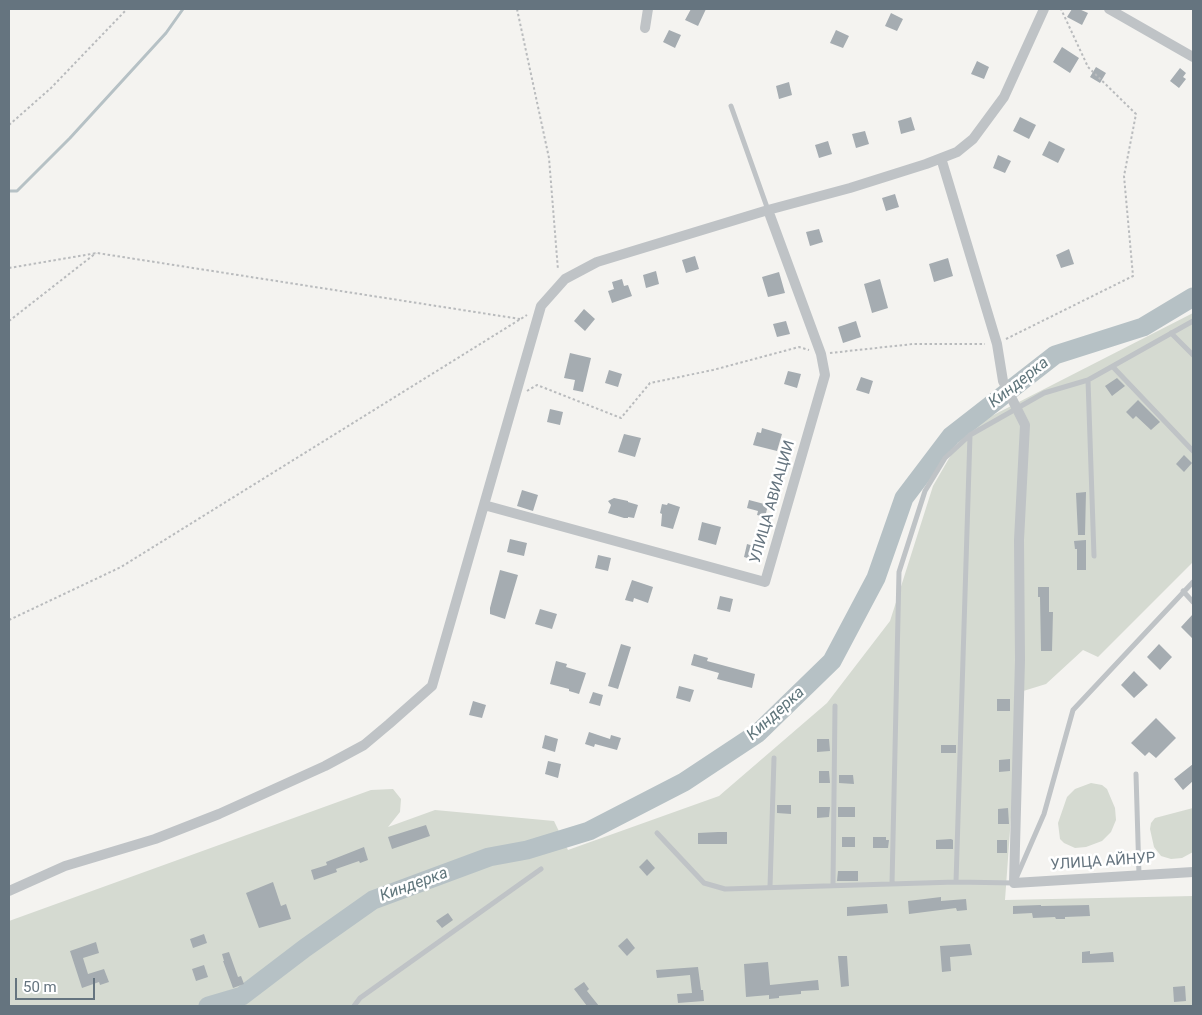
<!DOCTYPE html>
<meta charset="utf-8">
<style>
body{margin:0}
#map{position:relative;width:1202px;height:1015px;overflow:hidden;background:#f4f3f0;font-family:Roboto,sans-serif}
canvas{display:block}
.frame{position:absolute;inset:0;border:10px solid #65747f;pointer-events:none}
.scale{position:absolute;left:15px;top:978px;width:80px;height:22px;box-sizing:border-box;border:2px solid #65747f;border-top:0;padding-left:6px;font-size:15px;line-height:18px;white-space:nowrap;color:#65747f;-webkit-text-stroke:4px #fff;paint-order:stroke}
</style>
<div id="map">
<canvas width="1202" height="1015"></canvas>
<div class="frame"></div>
<div class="scale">50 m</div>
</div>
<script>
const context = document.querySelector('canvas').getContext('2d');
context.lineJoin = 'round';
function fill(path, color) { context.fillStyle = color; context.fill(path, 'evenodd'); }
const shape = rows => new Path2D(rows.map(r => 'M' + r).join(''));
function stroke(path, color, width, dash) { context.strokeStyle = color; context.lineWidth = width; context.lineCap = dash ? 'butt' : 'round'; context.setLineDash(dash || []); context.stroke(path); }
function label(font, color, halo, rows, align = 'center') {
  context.font = font + ' Roboto,sans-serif'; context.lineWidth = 5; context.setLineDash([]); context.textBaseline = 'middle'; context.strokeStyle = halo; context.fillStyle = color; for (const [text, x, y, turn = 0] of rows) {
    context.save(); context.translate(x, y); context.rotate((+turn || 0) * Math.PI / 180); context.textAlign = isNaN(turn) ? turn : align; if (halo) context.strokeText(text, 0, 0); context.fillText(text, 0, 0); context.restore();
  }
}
fill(shape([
 [1193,313,1193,562,1098,657,1083,650,1046,684,1020,692,1005,900,1193,896,1193,1006,9,1006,9,921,371,790,393,789,401,799,400,812,388,827,435,810,554,821,568,850,719,796,827,703,890,621,933,486,966,429],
 [1091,783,1102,785,1107,789,1115,808,1116,820,1111,832,1102,841,1086,847,1075,848,1064,843,1060,839,1058,823,1067,797,1075,789],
 [1193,808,1193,852,1182,858,1171,859,1161,856,1154,847,1150,829,1151,823,1155,818]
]), '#d5dad1');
stroke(shape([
 [9,191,17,191,70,138,166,33,183,9]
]), '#b6c1c5', 3);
stroke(shape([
 [208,1006,242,996,305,948,373,900,489,857,527,850,589,831,684,782,758,733,832,661,876,578,904,498,951,436,1055,355,1143,327,1193,297]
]), '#b6c1c5', 19);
fill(shape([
 [691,9,706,9,698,26,685,20],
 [1072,9,1079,9,1088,13,1082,25,1067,17],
 [891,13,903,19,897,31,885,26],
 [669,30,681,35,675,48,663,42],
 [836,30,849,36,843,48,830,43],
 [1062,47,1079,58,1070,73,1053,62],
 [977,61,989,67,984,79,971,74],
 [1096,67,1106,73,1100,83,1090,77],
 [1180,68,1186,73,1183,77,1186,79,1179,88,1170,81],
 [789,82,792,95,779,99,776,86],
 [911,117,915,130,901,134,898,121],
 [1020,117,1036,125,1029,139,1013,131],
 [865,131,869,144,856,148,852,134],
 [828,141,832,154,819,158,815,145],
 [1049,141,1065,149,1058,163,1042,155],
 [998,155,1011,161,1005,173,993,168],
 [895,194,899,207,886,211,882,198],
 [819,229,823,242,810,246,806,232],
 [1069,249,1074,264,1061,268,1056,255],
 [695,256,699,269,686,273,682,260],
 [948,258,953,276,934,282,929,264],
 [656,271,659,284,646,288,643,275],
 [779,272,785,293,768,297,762,277],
 [622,279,624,286,628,285,632,296,612,303,608,291,614,289,612,282],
 [880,279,888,308,872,313,864,284],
 [584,309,595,319,585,331,574,321],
 [786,321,790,334,777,337,773,324],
 [856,321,861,337,843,343,838,327],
 [570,353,591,358,583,392,573,390,575,380,564,378],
 [609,370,622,374,618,387,605,383],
 [788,371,801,374,797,388,784,384],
 [861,377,873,381,869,394,856,390],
 [1117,378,1125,386,1112,396,1105,386],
 [1138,400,1160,422,1151,430,1136,416,1133,419,1126,412],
 [550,409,563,412,560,425,547,422],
 [762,428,782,434,777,451,753,445,757,432,761,433],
 [624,434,641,438,635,457,618,452],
 [1184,455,1192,463,1184,472,1176,464],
 [522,490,538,495,533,511,517,506],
 [1086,492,1085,535,1078,535,1076,493],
 [614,498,628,501,628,502,638,505,634,518,628,517,628,518,624,518,608,513,611,505,608,501],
 [749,500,768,505,765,517,757,515,758,511,747,508],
 [668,503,680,507,673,529,661,526,662,514,660,513,662,504,667,505],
 [702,522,721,527,716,545,698,540],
 [510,539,527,543,524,556,507,552],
 [1086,540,1086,570,1077,570,1077,549,1075,549,1074,541],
 [747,544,760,548,757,561,744,557],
 [598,555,611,558,608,571,595,568],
 [500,570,518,575,505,619,490,614,490,608],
 [632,580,653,587,648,603,634,598,633,602,625,600],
 [1038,587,1049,587,1049,612,1053,612,1052,651,1041,651,1040,597,1038,597],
 [720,596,733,599,730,612,717,609],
 [540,609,557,614,552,629,535,624],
 [1193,614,1193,639,1181,627],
 [621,644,631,647,618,689,608,686],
 [1159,644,1172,657,1160,670,1147,657],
 [694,654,708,658,707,661,755,674,752,688,717,679,719,673,691,665],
 [556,661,567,664,566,667,586,673,579,694,569,691,569,689,550,684],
 [1134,671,1148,685,1134,698,1121,685],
 [679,686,694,690,690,702,676,698],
 [593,692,603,695,600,706,589,703],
 [997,699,1010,699,1010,711,997,711],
 [473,701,486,705,482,718,469,715],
 [1156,718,1176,738,1156,758,1149,752,1145,756,1131,743],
 [589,732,610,739,611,735,621,738,617,750,595,744,594,747,585,744],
 [545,735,558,739,555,752,542,748],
 [817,739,829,739,830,751,817,752],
 [941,745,956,745,956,753,941,753],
 [1010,759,1010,771,999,772,999,760],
 [548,761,561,764,558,778,545,774],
 [1193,764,1193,781,1183,790,1174,779],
 [819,771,829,771,830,783,819,783],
 [839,775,853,775,854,784,839,783],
 [777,805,791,805,791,814,777,813],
 [817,807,830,807,829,817,817,818],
 [838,807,855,807,855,817,838,817],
 [1008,808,1009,824,998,824,998,809],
 [426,825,430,836,392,849,388,837],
 [718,832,727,832,727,844,698,844,698,833],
 [842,837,855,837,855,847,842,847],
 [873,837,886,837,886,840,889,840,888,848,873,848],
 [951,839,953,840,953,849,936,849,936,840],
 [997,840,1007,840,1007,853,997,853],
 [364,847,368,860,360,863,359,861,336,869,337,872,314,880,311,870,327,865,326,862],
 [647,859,655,868,647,876,639,867],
 [838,871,858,871,858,881,837,881],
 [273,882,281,906,286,904,291,919,259,928,246,893],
 [941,897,941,901,966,899,967,910,957,911,956,908,909,914,908,901],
 [887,904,888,913,847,916,847,907],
 [1041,905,1041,906,1089,905,1090,916,1065,917,1065,919,1056,919,1055,917,1033,918,1032,913,1013,914,1013,906],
 [448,913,453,920,442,928,436,921],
 [204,934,207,943,193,948,190,939],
 [627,938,635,948,627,956,618,946],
 [96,942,99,953,83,958,88,974,104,969,109,982,100,985,99,982,82,988,70,951],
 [970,944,972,955,950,957,951,971,942,972,940,946],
 [1090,951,1090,954,1113,952,1114,962,1082,963,1082,952],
 [229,952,238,977,241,976,244,984,233,988,223,961,224,961,222,954],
 [838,956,847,956,849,986,841,987],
 [768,962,770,985,818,980,819,990,801,991,801,994,779,996,779,998,769,999,769,995,746,997,744,964],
 [204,965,208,977,196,981,192,969],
 [698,967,701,990,703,990,704,1001,678,1003,677,994,692,993,690,975,657,978,656,970],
 [584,982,589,989,587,991,599,1006,587,1006,574,989],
 [1185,986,1186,1001,1174,1002,1173,987]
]), '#a5acb1');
stroke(shape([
 [517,9,549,158,558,270],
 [9,125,51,88,127,9],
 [9,268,97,253,520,319],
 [9,321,96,253],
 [1006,339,1133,276,1124,176,1136,114,1088,67,1061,9],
 [830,353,913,344,985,344],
 [527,391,537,385,621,418,650,383,713,370,799,347,809,350],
 [9,620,121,567,527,315]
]), '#b9bbbd', 2, [2.5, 2.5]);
stroke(shape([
 [731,106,768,210],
 [1171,333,1193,355],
 [1113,367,1193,451],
 [1088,380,1094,556],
 [1183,591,1193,602],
 [1136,774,1139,875],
 [657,833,704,883,725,889,956,882,1014,883,1044,814,1073,710,1193,582],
 [956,882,970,435,1044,393,1088,380,1193,321],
 [892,884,899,572,925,491,945,458,970,435],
 [833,885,835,706],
 [770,887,774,758],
 [354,1006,360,998,541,869]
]), '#bfc3c6', 5);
stroke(shape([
 [1109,9,1193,57],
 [645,28,648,9],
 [941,158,997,344,1003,381,1025,425,1019,540,1020,660,1014,883,1193,872],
 [484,505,765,582,825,375,821,354,768,210],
 [9,891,65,866,155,839,219,814,325,766,364,745,389,724,432,686,541,306,565,279,597,262,768,210,850,188,926,164,957,152,973,139,1004,97,1044,9]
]), '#bfc3c6', 10);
label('15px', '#65747f', '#fff', [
 ["УЛИЦА АВИАЦИИ",773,502,-74],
 ["УЛИЦА АЙНУР",1103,862,-4]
]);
label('italic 16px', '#60767c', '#fff', [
 ["Киндерка",1019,383,-38],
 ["Киндерка",776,714,-42],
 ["Киндерка",414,885,-20]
]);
</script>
